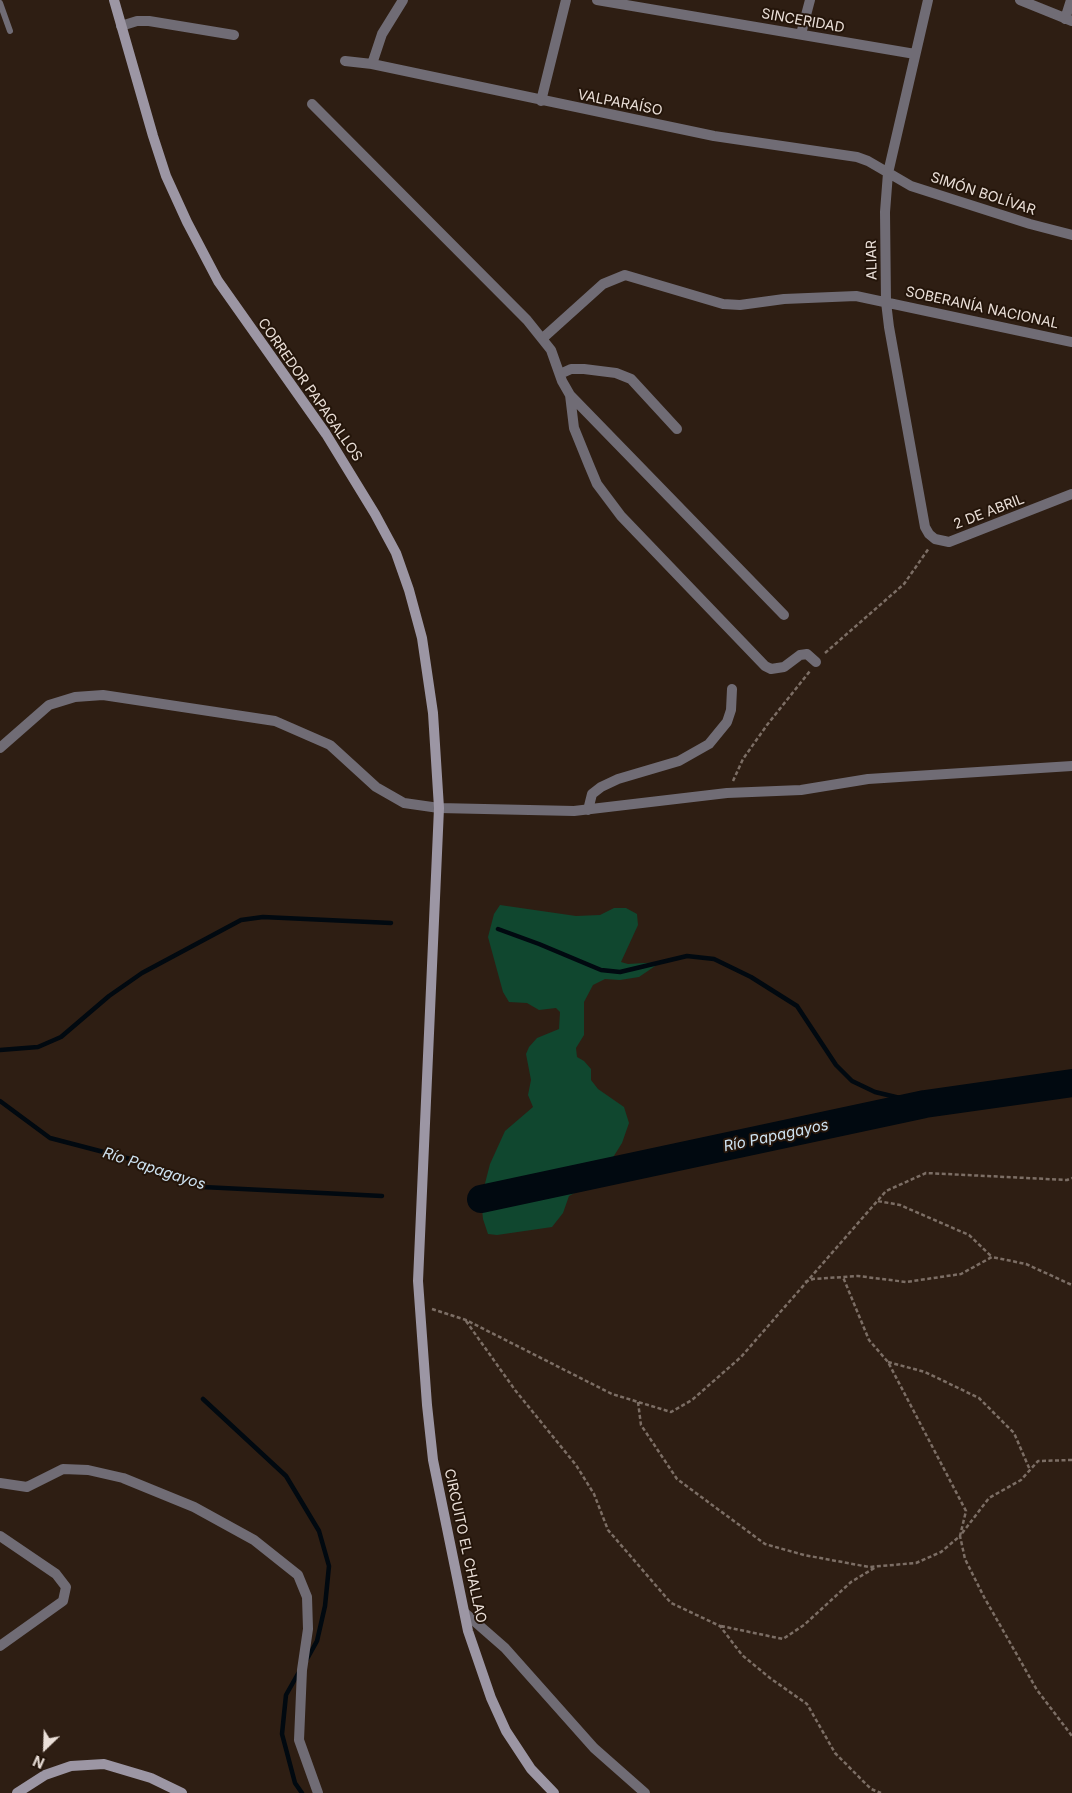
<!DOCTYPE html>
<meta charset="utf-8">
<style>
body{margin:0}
#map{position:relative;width:1072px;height:1793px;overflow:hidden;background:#2e1e13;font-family:Inter,sans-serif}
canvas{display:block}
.north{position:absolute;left:20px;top:1723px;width:50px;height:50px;-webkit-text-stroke:4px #24150a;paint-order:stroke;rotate:204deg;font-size:14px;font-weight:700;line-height:20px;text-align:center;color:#ebe0d9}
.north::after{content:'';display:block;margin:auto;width:18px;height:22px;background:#ebe0d9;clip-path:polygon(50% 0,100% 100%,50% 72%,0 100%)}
</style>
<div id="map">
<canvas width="1072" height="1793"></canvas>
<div class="north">N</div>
</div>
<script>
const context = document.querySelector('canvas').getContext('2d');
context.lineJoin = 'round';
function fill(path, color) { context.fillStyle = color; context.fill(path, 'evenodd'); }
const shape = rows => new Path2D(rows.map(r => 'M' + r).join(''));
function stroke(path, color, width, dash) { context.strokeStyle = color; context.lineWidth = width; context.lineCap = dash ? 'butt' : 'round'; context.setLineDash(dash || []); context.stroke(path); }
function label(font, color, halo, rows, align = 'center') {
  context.font = font + ' Inter,sans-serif'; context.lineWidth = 4; context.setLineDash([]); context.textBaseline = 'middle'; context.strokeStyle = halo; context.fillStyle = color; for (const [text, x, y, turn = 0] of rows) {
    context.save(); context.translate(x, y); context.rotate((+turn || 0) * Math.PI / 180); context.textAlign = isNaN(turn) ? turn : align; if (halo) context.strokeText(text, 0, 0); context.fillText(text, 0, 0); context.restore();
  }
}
fill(shape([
 [500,905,576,916,600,915,614,908,626,908,637,914,638,925,621,962,628,964,661,962,639,977,620,980,605,979,593,985,584,1002,584,1035,576,1048,577,1057,584,1061,591,1069,591,1080,598,1089,624,1107,629,1123,622,1143,607,1167,587,1186,569,1196,563,1213,552,1227,497,1235,488,1234,483,1219,481,1199,490,1164,505,1131,533,1107,528,1095,531,1080,526,1054,529,1047,537,1038,559,1029,560,1012,556,1008,539,1010,527,1003,509,1002,503,992,488,937,494,914]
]), '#10472f');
stroke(shape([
 [498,929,539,944,601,970,620,972,687,956,714,959,751,977,797,1006,836,1065,852,1081,875,1092,925,1104],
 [0,1050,38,1047,61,1037,109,996,142,973,241,920,263,917,391,923],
 [0,1101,50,1138,138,1161,203,1187,382,1196],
 [203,1399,286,1476,319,1531,329,1566,325,1606,317,1641,307,1659],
 [299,1672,286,1695,282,1734,295,1783,302,1793]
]), '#010910', 4.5);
stroke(shape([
 [481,1199,925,1104,1072,1083]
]), '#010910', 28);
stroke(shape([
 [825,653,904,584,929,548],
 [733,781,743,759,767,725,810,671],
 [878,1201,900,1205,969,1235,992,1257],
 [805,1282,813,1279,858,1276,906,1282,961,1274,992,1257,1026,1264,1072,1285],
 [432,1309,466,1320,612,1394,671,1412,692,1400,741,1357,886,1191,926,1173,1067,1180,1072,1178],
 [466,1321,515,1390,576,1465,594,1494,608,1530,671,1603,720,1626,742,1655,770,1678,807,1704,835,1753,871,1789,881,1793],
 [888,1362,925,1372,979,1398,1014,1433,1030,1470],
 [638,1402,641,1425,677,1479,765,1544,804,1555,869,1567,916,1563,941,1552,960,1536,966,1511,888,1362,869,1340,843,1277],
 [1072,1460,1038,1461,1021,1480,989,1498,960,1536,965,1559,984,1597,1037,1690,1072,1736],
 [721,1626,783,1639,804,1625,851,1582,876,1567]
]), '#7c6e65', 2.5, [4, 2.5]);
stroke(shape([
 [0,3,10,31]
]), '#706c75', 6);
stroke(shape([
 [597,0,915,54],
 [928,0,888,173,885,212,886,302,889,327,925,527,929,534,935,539,949,542,1072,494],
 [1020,0,1072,21],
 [1065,19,1071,0],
 [121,26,137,21,149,21,234,35],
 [801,34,810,0],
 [345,61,372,64,714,136,857,157,868,161,911,186,1030,224,1072,235],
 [372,64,382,34,403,0],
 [541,101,566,0],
 [312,104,527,320,551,350,562,381,570,395,784,615],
 [543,338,603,284,625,275,723,304,740,305,784,299,856,296,1072,342],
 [560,374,571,369,584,369,616,373,631,379,677,429],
 [570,395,574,428,589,465,597,484,621,516,765,666,771,669,784,667,800,655,807,654,816,662],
 [0,748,49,705,75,697,103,695,275,721,330,745,376,787,404,803,439,808,574,811,727,793,801,790,868,779,1072,766],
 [588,810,592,794,601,787,618,779,679,761,709,744,727,722,731,710,732,689],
 [0,1483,27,1487,63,1469,88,1470,123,1478,194,1507,254,1540,298,1575,307,1597,308,1629,302,1670,299,1740,318,1793],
 [0,1536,56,1574,66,1587,63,1601,0,1646],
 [465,1613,505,1648,594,1748,645,1793]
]), '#706c75', 10);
stroke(shape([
 [114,0,153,136,166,176,187,222,218,281,326,434,375,514,396,553,409,590,422,638,433,713,439,808,418,1281,427,1405,433,1460,468,1631,491,1698,506,1731,531,1769,554,1793],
 [17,1793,45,1775,71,1766,104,1764,151,1778,182,1793]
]), '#9c96a4', 10);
label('14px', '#ebe0d9', '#24150a', [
 ["SINCERIDAD",803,21,10],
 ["VALPARAÍSO",620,103,11],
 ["SIMÓN BOLÍVAR",983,194,18],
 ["ALIAR",872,260,-91],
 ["SOBERANÍA NACIONAL",982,308,12],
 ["CORREDOR PAPAGALLOS",310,390,55],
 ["2 DE ABRIL",989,512,-21],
 ["CIRCUITO EL CHALLAO",465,1546,78]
]);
label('italic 15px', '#cee3f2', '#24150a', [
 ["Río Papagayos",776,1136,-12],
 ["Río Papagayos",154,1169,18]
]);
</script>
